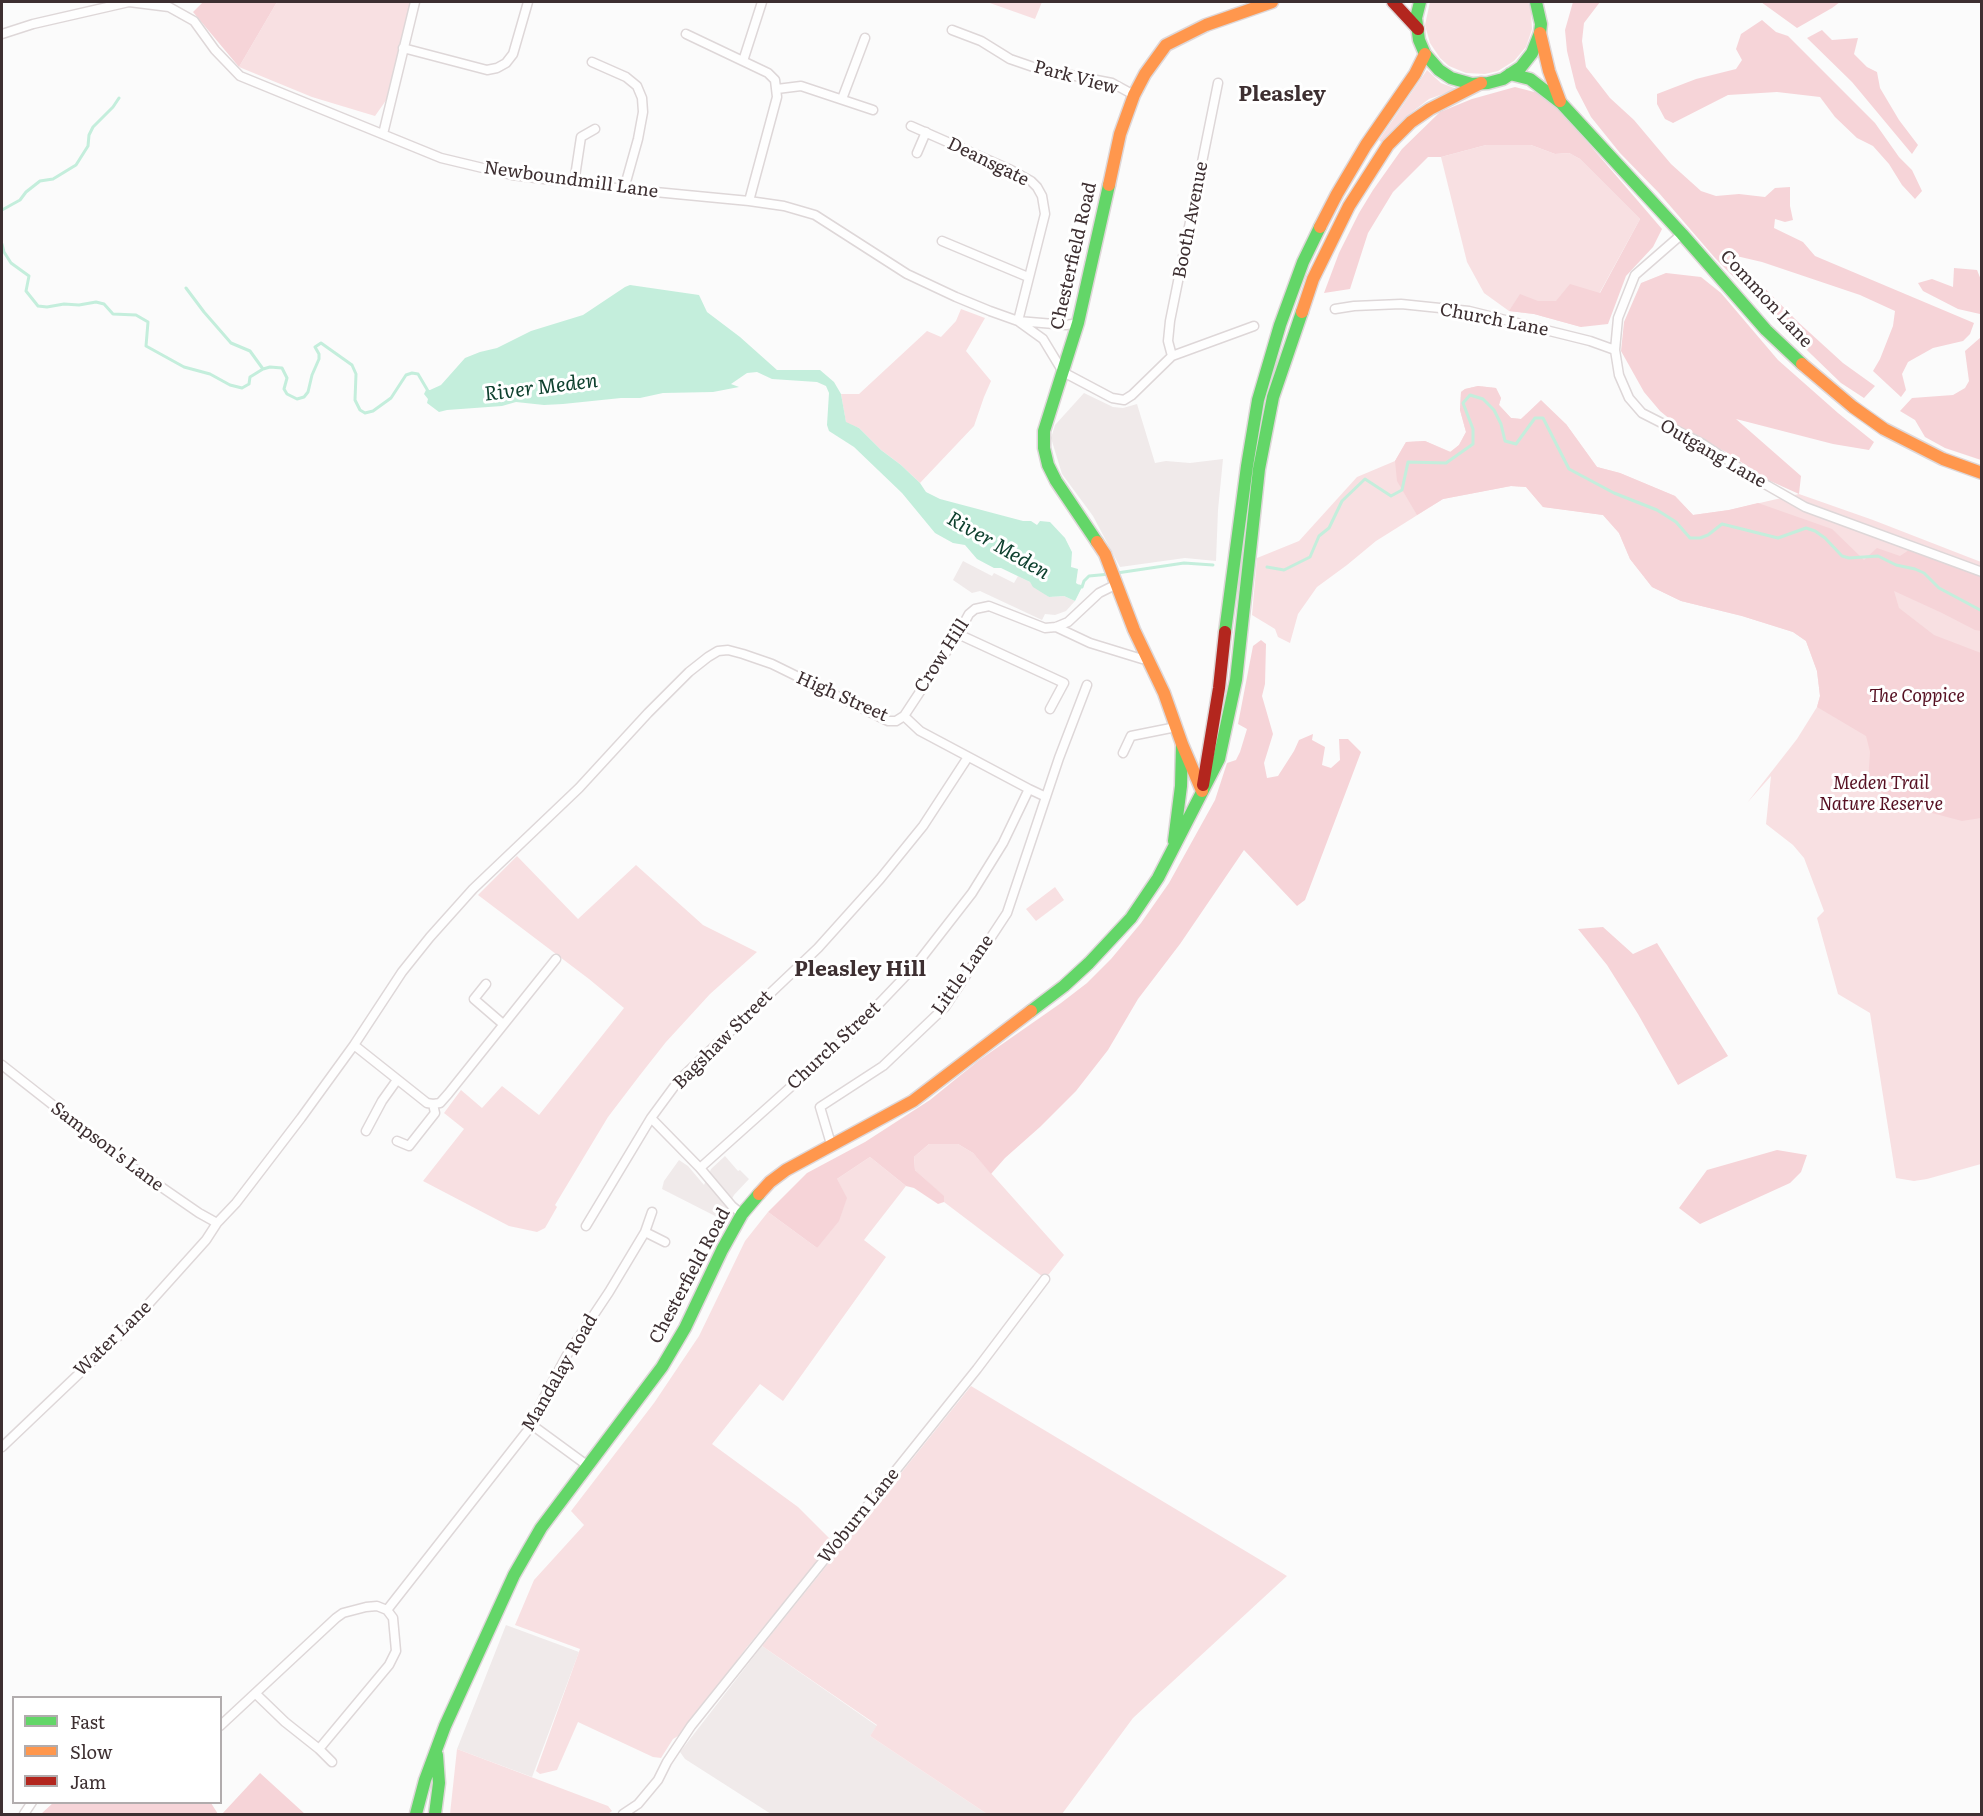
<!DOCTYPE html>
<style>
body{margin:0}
#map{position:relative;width:1983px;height:1816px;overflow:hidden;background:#fbfbfb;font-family:Literata,serif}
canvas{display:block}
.frame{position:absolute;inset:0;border:3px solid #3d2f31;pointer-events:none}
.legend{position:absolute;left:12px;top:1696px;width:210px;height:108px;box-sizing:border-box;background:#fff;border:2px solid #b1acad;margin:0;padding:8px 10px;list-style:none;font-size:18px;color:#3d2f31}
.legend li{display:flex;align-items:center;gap:12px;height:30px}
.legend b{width:30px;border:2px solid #b1acad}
</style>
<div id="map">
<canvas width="1983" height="1816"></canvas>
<div class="frame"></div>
<ul class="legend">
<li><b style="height:8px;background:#63d668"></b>Fast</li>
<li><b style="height:8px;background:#ff974d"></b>Slow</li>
<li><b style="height:8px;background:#b3261e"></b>Jam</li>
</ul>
</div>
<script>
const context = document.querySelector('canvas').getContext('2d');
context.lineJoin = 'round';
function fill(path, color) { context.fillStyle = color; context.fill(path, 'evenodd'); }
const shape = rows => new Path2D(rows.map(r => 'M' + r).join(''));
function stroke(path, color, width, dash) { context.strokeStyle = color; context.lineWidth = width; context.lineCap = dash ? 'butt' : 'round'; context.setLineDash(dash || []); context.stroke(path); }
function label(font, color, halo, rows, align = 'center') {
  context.font = font + ' Literata,serif'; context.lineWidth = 6; context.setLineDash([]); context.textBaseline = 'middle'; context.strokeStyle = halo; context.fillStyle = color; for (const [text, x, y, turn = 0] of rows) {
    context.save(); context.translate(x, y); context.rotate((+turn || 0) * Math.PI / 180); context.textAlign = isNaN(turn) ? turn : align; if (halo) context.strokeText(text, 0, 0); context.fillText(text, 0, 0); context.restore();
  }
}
fill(shape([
 [1084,393,1113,407,1123,408,1137,404,1155,463,1166,461,1190,463,1223,459,1218,510,1216,561,1185,558,1120,567,1093,516,1062,474,1051,438,1055,425],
 [963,561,992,576,994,573,1014,583,1018,576,1030,582,1049,597,1064,596,1075,601,1066,611,1055,615,1045,614,1042,620,980,591,972,593,953,580],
 [725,1156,738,1171,740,1170,749,1179,734,1195,721,1219,662,1189,664,1181,679,1160,688,1166,704,1185,711,1169],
 [506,1625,579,1652,532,1777,457,1749],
 [762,1646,877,1726,870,1736,987,1814,771,1814,685,1759,680,1752]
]), '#f0eaea');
fill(shape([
 [277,2,411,3,387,99,375,116,312,97,239,67],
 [987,2,1042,2,1035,19],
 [1430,2,1528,2,1531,10,1532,29,1526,47,1514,61,1498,71,1485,74,1466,73,1449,66,1440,58,1430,43,1425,25],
 [1427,70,1441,83,1457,89,1429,99,1407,116,1381,142,1379,140],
 [1486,145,1531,145,1555,154,1569,153,1580,159,1640,219,1581,327,1534,314,1509,311,1484,293,1467,262,1441,157],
 [961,309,985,318,966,351,991,381,984,397,974,426,920,483,901,465,881,450,859,428,846,423,841,394,859,394,927,331,941,337,956,321],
 [1478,386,1496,388,1501,398,1499,405,1511,418,1521,419,1530,411,1566,424,1597,467,1620,473,1675,496,1693,515,1729,510,1799,494,1873,520,1981,562,1981,1164,1927,1179,1914,1181,1896,1178,1870,1013,1838,994,1817,918,1824,911,1804,858,1793,845,1766,824,1771,776,1747,803,1797,739,1817,707,1820,696,1817,671,1806,641,1793,632,1742,616,1681,601,1652,587,1630,559,1619,533,1603,515,1543,507,1526,487,1511,486,1443,499,1376,541,1347,565,1317,587,1298,614,1290,643,1278,637,1275,629,1252,615,1257,558,1299,541,1357,477,1395,461,1406,442,1425,441,1451,452,1459,445,1466,432,1460,410,1461,392,1465,389],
 [517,856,578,919,636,865,703,925,757,952,710,994,666,1042,640,1075,608,1117,555,1205,557,1207,545,1228,537,1232,509,1226,423,1181,464,1129,444,1113,461,1090,482,1108,502,1086,539,1115,624,1008,589,979,478,895],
 [1055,887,1064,900,1036,921,1026,909],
 [929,1144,958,1144,973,1153,1064,1255,1049,1274,1043,1277,944,1202,943,1196,915,1170,914,1157],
 [870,1157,906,1186,864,1240,886,1257,783,1401,760,1384,712,1444,798,1507,832,1541,829,1548,747,1647,683,1733,673,1739,661,1758,653,1757,578,1722,557,1770,540,1774,536,1771,580,1649,515,1625,534,1580,584,1525,571,1511,654,1403,699,1336,745,1241,768,1212,817,1248,837,1179],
 [971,1386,1287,1576,1133,1718,1062,1814,987,1814,870,1736,877,1725,762,1646],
 [457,1749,608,1806,612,1811,608,1814,450,1814]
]), '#f8e0e2');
fill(shape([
 [203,2,277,2,239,67,193,12],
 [1573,2,1600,2,1584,23,1582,41,1586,67,1610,98,1634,120,1671,164,1701,191,1716,196,1739,194,1765,197,1775,188,1790,187,1790,206,1793,220,1785,222,1775,219,1774,228,1803,242,1815,256,1974,323,1970,334,1963,341,1933,348,1908,362,1902,374,1906,390,1901,397,1873,371,1880,359,1893,326,1895,311,1860,295,1762,262,1732,255,1798,322,1843,363,1875,386,1864,398,1841,383,1783,327,1715,258,1659,193,1620,153,1591,117,1576,88,1567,51,1565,30],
 [1761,2,1840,2,1832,8,1797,28],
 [1762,20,1776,32,1788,36,1875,123,1899,157,1912,170,1922,191,1915,199,1902,185,1889,164,1873,146,1857,138,1835,117,1820,97,1777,92,1728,95,1673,123,1665,119,1657,104,1657,94,1696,79,1736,69,1742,60,1736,49,1741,34],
 [1822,30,1832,40,1858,38,1854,54,1867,67,1877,72,1880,88,1899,120,1918,145,1912,154,1852,82,1807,38],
 [1515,87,1542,94,1570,122,1662,229,1653,247,1626,276,1608,324,1581,327,1534,314,1509,311,1520,294,1538,301,1556,301,1570,284,1600,293,1640,219,1580,159,1569,153,1555,154,1531,145,1486,145,1441,157,1428,157,1393,192,1368,233,1350,289,1324,293,1339,253,1359,213,1373,190,1402,149,1440,112,1472,99],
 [1954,268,1977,270,1981,280,1982,312,1980,314,1958,309,1923,291,1918,283,1932,279,1953,287],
 [1666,273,1701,277,1721,293,1778,360,1838,413,1874,442,1869,450,1833,444,1736,419,1801,476,1799,494,1768,480,1726,452,1688,434,1660,411,1644,392,1621,351,1624,322,1641,283],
 [1981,337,1981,460,1945,448,1925,437,1915,420,1900,411,1912,398,1953,395,1965,388,1969,381,1965,351],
 [1478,386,1496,388,1501,398,1499,405,1511,418,1521,419,1541,400,1566,424,1597,467,1620,473,1675,496,1693,515,1729,510,1758,503,1832,529,1864,560,1877,548,1900,556,1909,550,1981,576,1981,631,1975,630,1942,613,1894,591,1899,608,1934,635,1981,653,1981,818,1962,821,1898,804,1868,783,1870,752,1866,736,1817,707,1820,696,1817,671,1806,641,1793,632,1742,616,1681,601,1652,587,1630,559,1619,533,1603,515,1543,507,1526,487,1511,486,1443,499,1417,515,1397,481,1395,461,1406,442,1425,441,1450,452,1459,445,1466,432,1460,410,1461,392,1465,389],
 [1261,640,1266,644,1265,684,1262,696,1273,734,1264,763,1267,778,1278,776,1294,751,1299,740,1313,734,1312,740,1325,747,1322,765,1331,768,1340,760,1339,739,1348,739,1361,752,1305,900,1297,906,1244,850,1180,944,1138,999,1108,1050,1076,1091,1040,1127,1005,1158,991,1174,973,1153,958,1144,929,1144,914,1157,915,1170,944,1196,944,1202,938,1204,914,1188,906,1186,870,1157,837,1179,847,1198,839,1221,817,1248,768,1212,807,1173,865,1142,930,1100,978,1061,1061,1003,1087,983,1111,959,1141,923,1169,883,1215,800,1227,763,1236,760,1240,752,1247,729,1238,724,1253,646],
 [1603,927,1633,954,1657,943,1728,1056,1678,1085,1638,1014,1607,965,1578,929],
 [1777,1150,1807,1155,1801,1172,1790,1183,1700,1224,1679,1208,1707,1170],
 [260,1773,305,1814,222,1814],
 [54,1802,211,1803,218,1814,41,1814]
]), '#f6d4d8');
fill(shape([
 [630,285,699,295,707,312,740,337,777,370,820,370,834,382,841,394,846,422,859,428,881,450,901,465,920,483,926,492,940,499,1023,521,1031,521,1037,525,1040,521,1050,522,1065,538,1072,552,1071,567,1078,569,1076,583,1082,587,1075,601,1064,596,1049,597,1033,587,1030,582,1001,568,994,568,977,559,965,545,953,543,935,533,902,493,854,447,829,431,827,425,829,393,826,386,817,382,772,379,757,372,747,373,731,384,739,387,713,392,663,393,640,398,621,398,563,404,544,405,516,402,502,406,447,410,439,412,427,403,428,399,424,394,426,390,430,390,441,385,465,358,480,352,497,348,531,331,583,315,625,287]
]), '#c4eedc');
stroke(shape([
 [2,210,20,200,26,192,40,181,53,179,76,165,88,146,89,135,93,127,113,107,119,98],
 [2,244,4,252,11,263,29,276,26,291,38,306,47,307,64,304,79,305,96,302,104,304,113,314,136,315,148,322,146,346,184,367,210,374,230,385,242,388,249,384,250,377,263,369,270,367,282,368,287,378,284,389,287,394,297,399,304,397,308,392,312,375,319,359,319,354,315,347,321,343,352,365,356,374,355,400,360,410,365,413,373,411,391,398,406,375,412,373,418,374,428,391],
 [186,288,204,312,231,343,250,351,263,369],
 [1267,567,1284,570,1310,557,1319,536,1329,528,1342,501,1365,479,1391,496,1402,490,1408,462,1446,463,1473,444,1473,429,1463,403,1470,395,1483,399,1494,410,1501,424,1505,441,1516,444,1535,418,1543,418,1569,469,1614,493,1657,510,1676,522,1690,538,1700,538,1708,535,1722,524,1778,538,1806,528,1815,531,1825,538,1842,556,1849,558,1878,556,1896,565,1915,569,1924,573,1939,588,1982,611],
 [1117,573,1184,563,1213,565],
 [1079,586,1082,587,1084,581,1089,576,1110,574]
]), '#c4eedc', 3);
const street = shape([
 [952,30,981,41,1010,59,1039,69,1112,83,1134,95],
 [2,34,33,24,129,2,169,7,194,21,215,50,240,76,441,158,512,175,624,189,749,201,784,206,815,215,907,274,956,297,990,311,1018,321,1066,325,1078,323],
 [686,34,768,73,775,80,777,97,749,201],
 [403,48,487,70,497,68,506,63,513,54,528,2],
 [743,61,762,2],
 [592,62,626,77,637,86,642,98,643,112,638,139,624,189],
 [777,89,801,86,873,110],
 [842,99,865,38],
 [911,126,1011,170,1031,181,1037,187,1042,196,1045,214,1018,321,1043,339,1063,372,1112,398,1124,400,1132,395,1172,356,1254,326],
 [383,134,415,2],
 [917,153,926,132],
 [574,183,581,137,595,129],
 [1682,234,1635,275,1618,318,1615,350,1619,375,1629,398,1642,413,1703,444,1756,479,1805,507,1982,572],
 [942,241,1028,277],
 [1335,309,1354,306,1401,304,1469,311,1590,341,1615,350],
 [1172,356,1168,341,1170,321,1218,83],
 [1056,627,1090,643,1142,659,1147,657],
 [958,634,1064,683,1050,709],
 [904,716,920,731,1029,789,1046,797],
 [1123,753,1131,736,1176,727],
 [486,984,474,999,503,1024],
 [354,1045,427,1103,433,1104],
 [2,1065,128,1164,199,1213,217,1223],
 [651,1118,700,1168,732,1206,742,1214],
 [366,1131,382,1101,397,1080],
 [397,1141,409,1146,435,1113,433,1104,440,1103,448,1094,556,959],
 [831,1144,820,1107,883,1066,945,1007,1007,913,1059,758,1087,685],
 [700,1168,851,1033,916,965,972,893,1003,843,1029,789],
 [586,1226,651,1118,679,1080,818,948,880,879,923,826,968,757],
 [645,1232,665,1242],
 [532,1425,588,1466],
 [2,1447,126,1329,206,1240,217,1223,236,1203,301,1118,354,1045,402,972,430,937,473,889,579,788,648,713,689,672,708,657,718,651,728,650,743,654,772,664,888,721,896,721,904,716,958,634,969,614,975,609,989,606,1045,628,1056,627,1068,622,1099,593,1117,584],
 [387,1610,532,1425,541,1403,567,1355,609,1292,645,1232,652,1212],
 [256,1694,285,1722,319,1749,332,1762],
 [220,1726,336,1618,343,1613,366,1607,377,1606,387,1610,393,1618,396,1651,389,1665,319,1749],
 [24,1814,32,1802],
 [623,1814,638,1804,658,1780,667,1762,691,1726,977,1369,1045,1279]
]);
const fast = shape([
 [1420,2,1416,18,1419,40,1425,54,1439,70,1451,78,1472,84,1488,83,1503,79,1521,67,1532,53,1540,33,1541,24,1536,2],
 [1510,74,1530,79,1561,103,1682,234,1766,330,1802,364],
 [1097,542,1056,481,1048,465,1044,448,1044,431,1078,323,1109,185],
 [1225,632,1247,466,1258,400,1280,325,1303,262,1320,227],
 [1174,841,1181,786,1182,745],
 [1031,1011,1064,986,1089,963,1131,918,1158,878,1219,759,1236,680,1259,469,1273,397,1302,312],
 [416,1814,425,1780,445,1726,514,1575,541,1528,662,1367,685,1328,722,1250,742,1214,759,1194],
 [435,1814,439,1783,437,1755]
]);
const slow = shape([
 [1540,33,1549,71,1560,101],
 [1109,185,1120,134,1134,95,1145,74,1166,45,1206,25,1272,2],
 [1320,227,1337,194,1366,145,1415,74,1425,54],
 [1302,312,1313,279,1349,206,1388,145,1411,122,1430,109,1481,83],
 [1802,364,1853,407,1884,429,1943,459,1982,473],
 [1097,542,1105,554,1134,630,1164,693,1182,744,1202,791],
 [759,1194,770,1182,786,1170,913,1101,1031,1011]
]);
const jam = shape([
 [1393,2,1418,29],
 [1203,785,1219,688,1225,632]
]);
stroke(street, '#ded7d8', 11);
stroke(fast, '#ded7d8', 15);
stroke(slow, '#ded7d8', 15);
stroke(jam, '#ded7d8', 15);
stroke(street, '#fefefe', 8);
stroke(fast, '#63d668', 12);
stroke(slow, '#ff974d', 12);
stroke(jam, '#b3261e', 12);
label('18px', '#3d2f31', '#fff', [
 ["Park View",1076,78,15],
 ["Deansgate",988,162,26],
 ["Newboundmill Lane",571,180,8],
 ["Booth Avenue",1191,220,-79],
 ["Chesterfield Road",1074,256,-77],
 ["Common Lane",1766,299,47],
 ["Church Lane",1494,320,11],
 ["Outgang Lane",1713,454,30],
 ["Crow Hill",942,656,-57],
 ["High Street",842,697,24],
 ["Little Lane",963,975,-55],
 ["Bagshaw Street",723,1040,-45],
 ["Church Street",834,1046,-43],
 ["Sampson's Lane",107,1147,37],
 ["Chesterfield Road",690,1276,-62],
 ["Water Lane",113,1339,-44],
 ["Mandalay Road",560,1373,-60],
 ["Woburn Lane",859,1516,-51]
]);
label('italic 18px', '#561022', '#fff', [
 ["The Coppice",1917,697],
 ["Meden Trail",1881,784],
 ["Nature Reserve",1881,805]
]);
label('italic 20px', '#0e402e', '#fff', [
 ["River Meden",541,388,-7],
 ["River Meden",998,546,30]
]);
label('bold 21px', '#3d2f31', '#fff', [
 ["Pleasley",1282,95],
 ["Pleasley Hill",860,970]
]);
</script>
